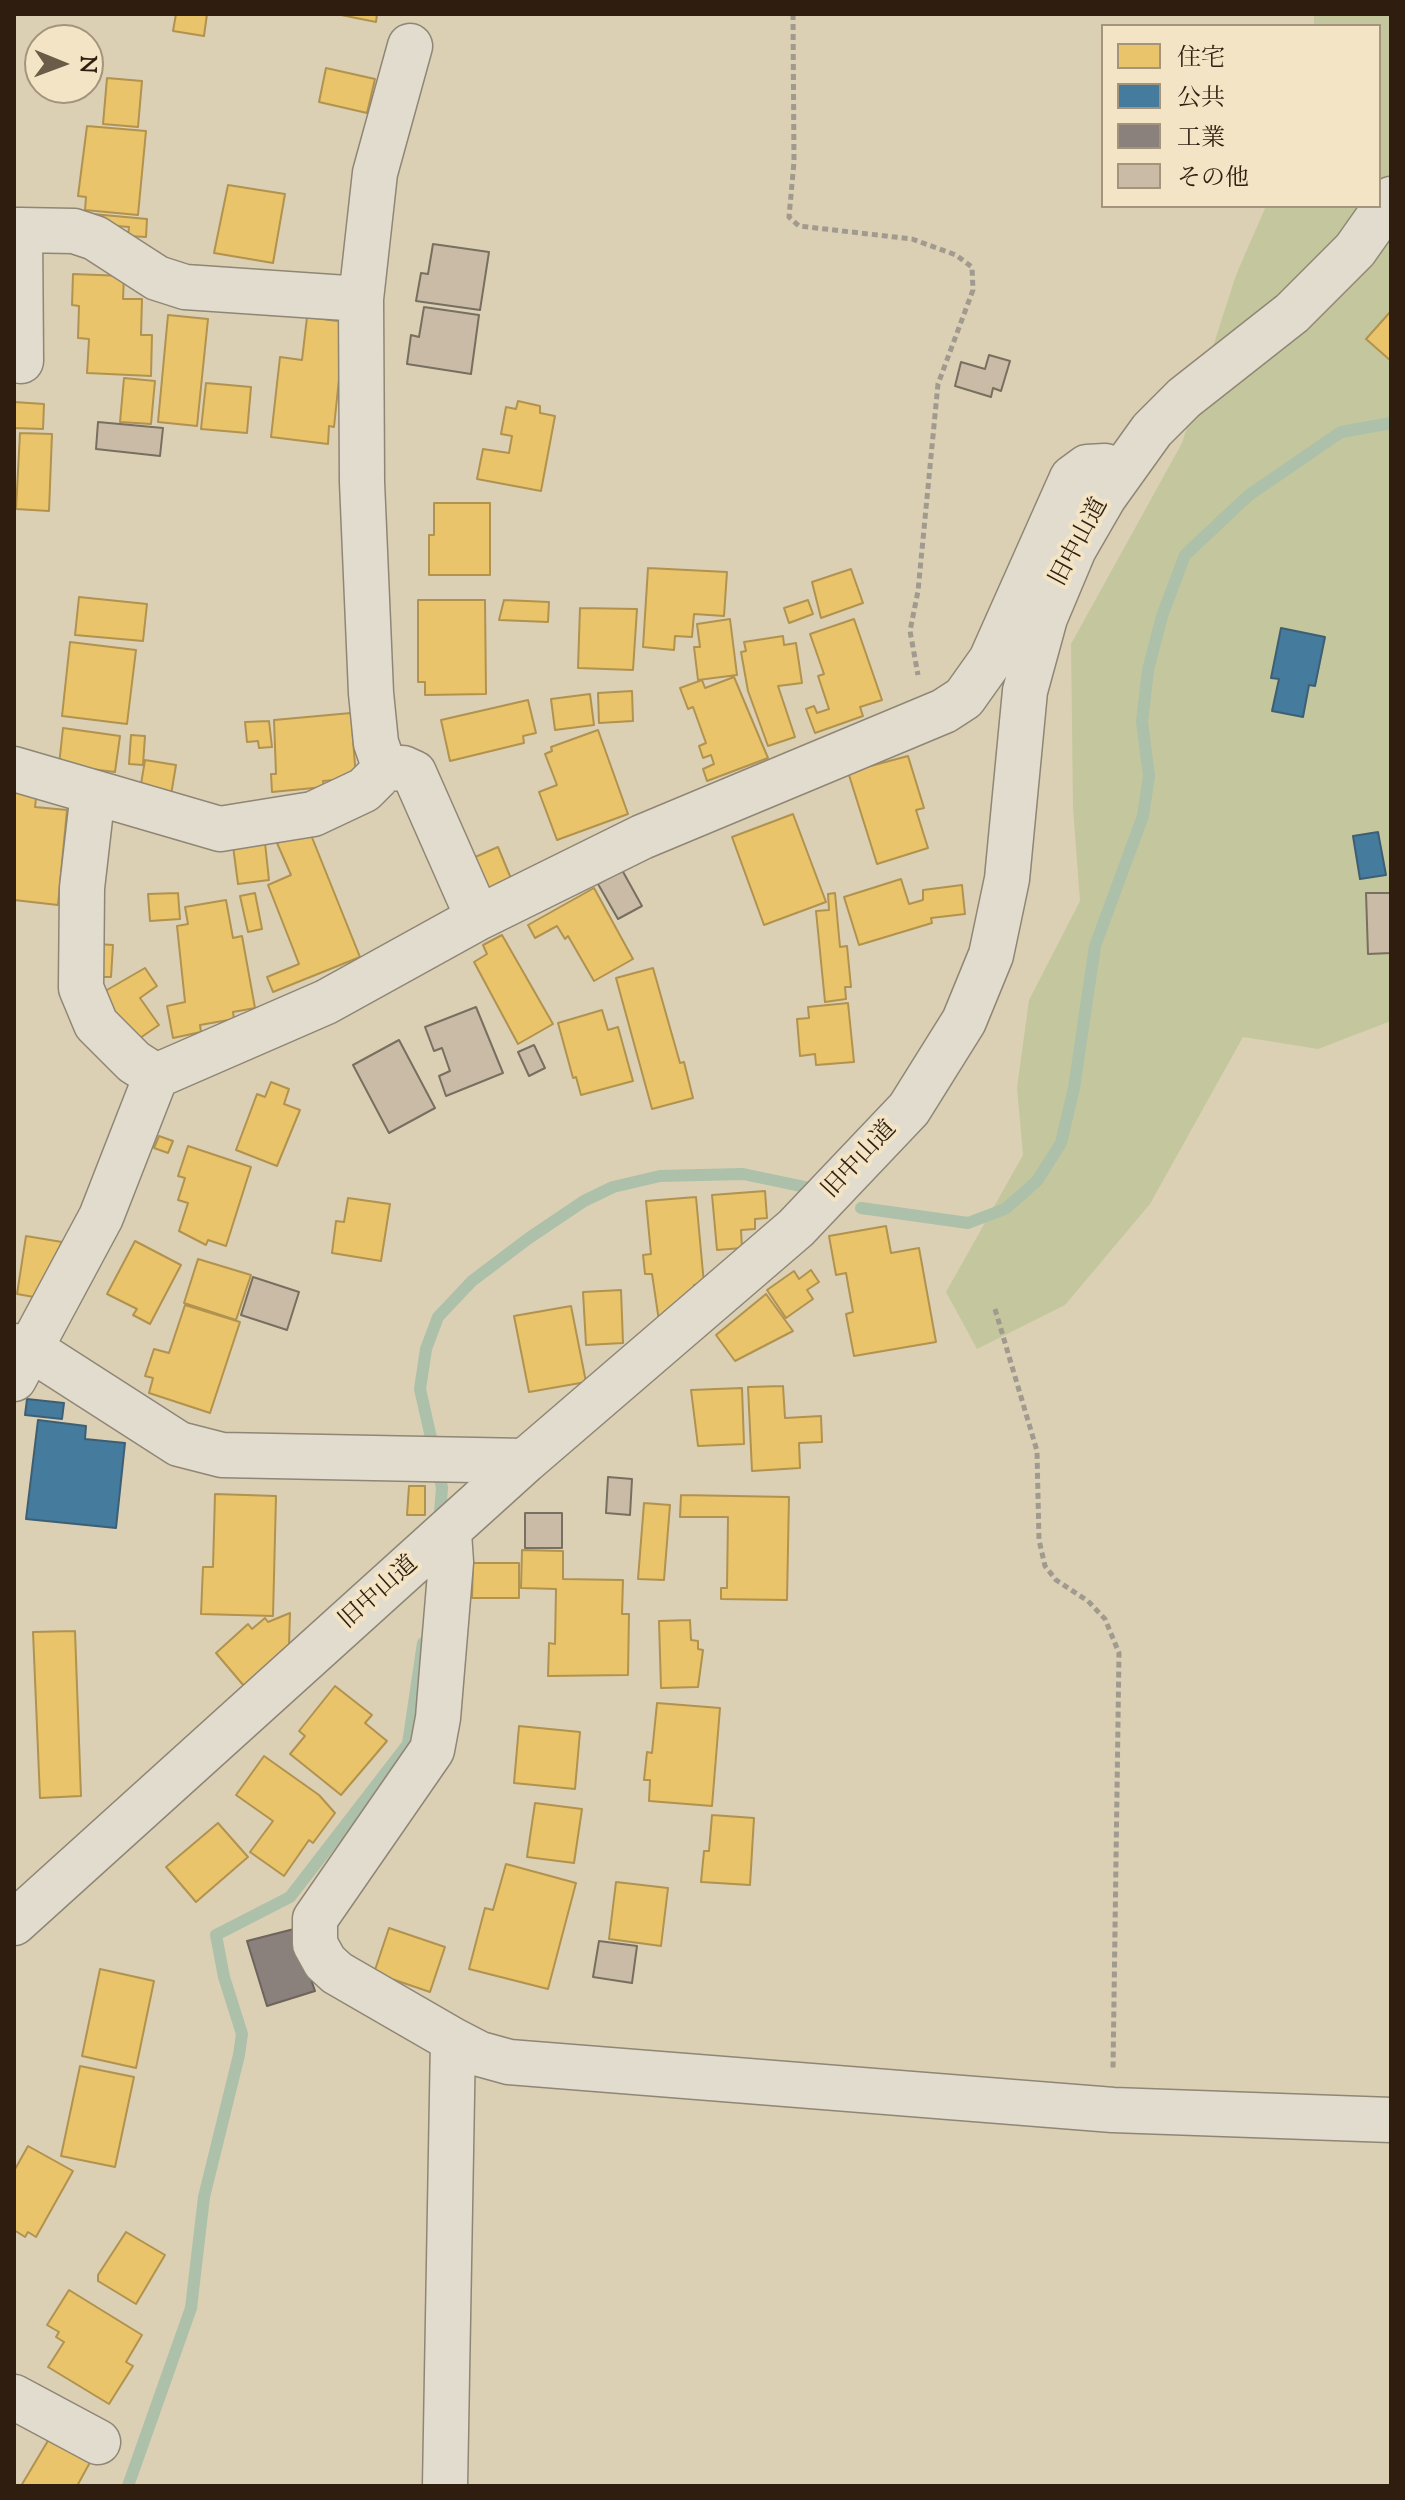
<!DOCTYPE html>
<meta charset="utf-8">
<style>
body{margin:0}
#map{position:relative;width:1405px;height:2500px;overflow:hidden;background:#dbd0b4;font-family:"Sorts Mill Goudy","Noto Serif JP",serif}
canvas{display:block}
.frame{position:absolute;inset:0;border:16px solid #2f1d10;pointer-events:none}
.legend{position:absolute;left:1101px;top:24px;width:280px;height:184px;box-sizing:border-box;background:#f2e4c4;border:2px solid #a4947c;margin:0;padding:10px 14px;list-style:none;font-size:24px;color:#2f1d10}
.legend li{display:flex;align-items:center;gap:16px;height:40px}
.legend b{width:40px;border:2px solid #a4947c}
.north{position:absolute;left:24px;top:24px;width:80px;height:80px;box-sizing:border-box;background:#f2e4c4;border:2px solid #a4947c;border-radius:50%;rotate:91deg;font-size:22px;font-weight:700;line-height:32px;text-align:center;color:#2f1d10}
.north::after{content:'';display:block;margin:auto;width:28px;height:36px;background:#6b5c49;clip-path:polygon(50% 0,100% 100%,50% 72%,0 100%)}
</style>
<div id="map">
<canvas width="1405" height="2500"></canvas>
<div class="frame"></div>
<ul class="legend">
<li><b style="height:22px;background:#e9c46a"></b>住宅</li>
<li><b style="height:22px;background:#457b9d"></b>公共</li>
<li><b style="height:22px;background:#8a817c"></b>工業</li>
<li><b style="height:22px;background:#cabba7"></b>その他</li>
</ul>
<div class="north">N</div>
</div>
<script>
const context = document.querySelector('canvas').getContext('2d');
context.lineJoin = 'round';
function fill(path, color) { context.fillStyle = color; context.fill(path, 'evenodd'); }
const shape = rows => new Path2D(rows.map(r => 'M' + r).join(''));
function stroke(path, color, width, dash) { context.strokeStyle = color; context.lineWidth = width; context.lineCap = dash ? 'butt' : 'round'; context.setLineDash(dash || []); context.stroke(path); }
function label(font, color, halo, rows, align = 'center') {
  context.font = font + ' "Sorts Mill Goudy","Noto Serif JP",serif'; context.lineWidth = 8; context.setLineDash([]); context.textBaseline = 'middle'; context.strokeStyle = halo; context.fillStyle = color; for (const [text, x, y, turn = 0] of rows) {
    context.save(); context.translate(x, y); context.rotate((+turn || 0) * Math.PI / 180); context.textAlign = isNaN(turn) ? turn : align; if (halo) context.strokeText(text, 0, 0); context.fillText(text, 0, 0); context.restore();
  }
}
fill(shape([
 [1314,14,1391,14,1391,1021,1318,1049,1243,1037,1150,1204,1065,1305,977,1349,946,1292,1023,1155,1017,1088,1029,1000,1080,901,1073,808,1071,644,1182,443,1236,275,1266,206,1379,206,1379,26,1314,26]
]), '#c4c79d');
const homes = shape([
 [176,14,207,14,204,36,173,31,176,14],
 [336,14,377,14,376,22,336,14],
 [326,68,375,79,367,113,319,102,326,68],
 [107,78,142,81,138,127,103,124,107,78],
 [87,126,146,131,138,215,85,210,86,197,78,196,87,126],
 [228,185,285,194,273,263,214,253,228,185],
 [82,213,147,219,146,237,128,236,129,227,81,223,82,213],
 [73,274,124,276,123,299,142,299,141,335,152,335,151,376,87,373,89,339,78,338,79,306,72,305,73,274],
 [1391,311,1391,361,1366,339,1391,311],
 [168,315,208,319,197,426,158,422,168,315],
 [307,317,345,322,334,427,329,426,328,444,271,437,280,357,302,360,307,317],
 [124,378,155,381,151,424,120,422,124,378],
 [206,383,251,387,247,433,201,429,206,383],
 [518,401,540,406,540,413,555,416,541,491,477,479,483,449,509,453,512,436,501,434,506,407,516,409,518,401],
 [14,402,44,404,43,429,14,428,14,402],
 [20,433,52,434,49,511,16,509,20,433],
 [434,503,490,503,490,575,429,575,429,535,434,535,434,503],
 [648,568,727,572,724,616,694,614,692,637,675,636,674,650,643,647,648,568],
 [851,569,863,603,821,618,812,582,851,569],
 [79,597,147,604,143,641,75,635,79,597],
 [418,600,485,600,486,694,425,695,425,682,418,682,418,600],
 [504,600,549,602,548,622,499,620,504,600],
 [808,600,813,614,789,623,784,608,808,600],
 [580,608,637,609,633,670,578,668,580,608],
 [730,619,737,675,698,680,694,647,700,647,697,624,730,619],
 [854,619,882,700,860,707,863,716,815,733,806,709,814,706,817,713,829,709,818,676,824,674,810,634,854,619],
 [783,636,784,645,796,643,802,683,778,686,795,737,768,746,748,691,741,652,746,651,744,642,783,636],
 [70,642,136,650,127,724,62,716,70,642],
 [734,677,768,758,707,781,703,769,714,764,711,755,703,758,699,746,706,743,693,707,688,709,680,688,702,680,705,688,734,677],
 [632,691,633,721,599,723,598,693,632,691],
 [590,694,594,725,555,730,551,699,590,694],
 [528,700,536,733,523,736,524,743,450,761,441,720,528,700],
 [351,713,356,778,323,781,324,787,272,792,271,774,276,774,274,720,351,713],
 [269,721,272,747,259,748,258,741,247,742,245,722,269,721],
 [63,728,120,736,115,772,59,765,63,728],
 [598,730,628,814,557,840,539,792,557,785,545,754,552,751,551,747,598,730],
 [131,735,145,736,143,765,129,764,131,735],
 [908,756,924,808,916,810,928,848,877,864,848,772,908,756],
 [145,760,176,765,169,807,138,802,145,760],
 [14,788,37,790,35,807,67,810,58,905,14,900,14,788],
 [793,814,826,902,764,925,732,837,793,814],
 [309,830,360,957,273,992,267,977,299,964,268,885,291,875,277,843,309,830],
 [265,843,269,880,238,884,233,846,265,843],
 [498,847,512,881,481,894,466,861,498,847],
 [901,879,909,904,923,900,923,890,962,885,965,914,931,918,932,923,859,945,844,897,901,879],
 [594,888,633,959,594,981,568,936,565,939,557,926,535,938,528,925,594,888],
 [178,893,180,919,150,921,148,894,178,893],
 [255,893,262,929,248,932,240,896,255,893],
 [835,893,840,947,847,946,851,987,845,987,846,999,825,1002,816,911,829,910,828,894,835,893],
 [226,900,233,938,242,936,255,1008,233,1012,234,1019,200,1025,201,1032,173,1038,167,1006,185,1002,177,926,188,924,185,907,226,900],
 [502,935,553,1024,518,1044,474,962,487,954,483,945,502,935],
 [97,944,113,945,111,977,96,977,97,944],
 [145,968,157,986,140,998,159,1025,127,1047,93,998,145,968],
 [653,968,680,1063,684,1062,693,1098,652,1109,616,978,653,968],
 [848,1003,854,1062,816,1065,815,1054,800,1056,797,1019,809,1018,808,1007,848,1003],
 [602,1010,608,1030,618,1027,633,1081,581,1095,576,1077,573,1078,558,1023,602,1010],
 [271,1082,289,1089,284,1104,300,1110,277,1166,236,1150,257,1094,265,1097,271,1082],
 [159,1136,173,1141,168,1153,154,1148,159,1136],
 [188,1146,251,1167,226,1246,208,1240,206,1245,179,1231,188,1203,178,1200,185,1178,178,1176,188,1146],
 [765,1191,767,1218,755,1219,755,1229,741,1230,742,1248,717,1250,712,1195,765,1191],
 [696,1197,704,1284,694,1285,695,1292,659,1321,652,1274,645,1274,643,1255,651,1254,646,1201,696,1197],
 [348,1198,390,1204,381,1261,332,1253,336,1221,344,1222,348,1198],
 [886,1226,891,1253,919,1248,936,1342,854,1356,846,1314,853,1312,846,1273,836,1275,829,1236,886,1226],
 [26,1236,62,1242,34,1297,17,1294,26,1236],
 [135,1241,181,1265,150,1324,133,1315,137,1309,107,1294,135,1241],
 [198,1259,251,1275,236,1320,184,1303,198,1259],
 [811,1270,819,1282,807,1290,813,1299,786,1318,767,1290,794,1271,799,1279,811,1270],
 [621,1290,623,1343,586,1345,583,1292,621,1290],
 [766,1294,793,1331,735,1361,716,1335,766,1294],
 [185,1305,240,1322,210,1413,149,1393,153,1378,145,1376,154,1349,169,1353,185,1305],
 [571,1306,586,1382,529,1392,514,1316,571,1306],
 [783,1386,785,1418,821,1416,822,1442,799,1443,800,1468,752,1471,748,1387,783,1386],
 [742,1388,744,1444,698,1446,691,1390,742,1388],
 [409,1486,425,1486,425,1515,407,1515,409,1486],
 [215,1494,276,1496,273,1616,201,1614,203,1567,213,1567,215,1494],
 [681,1495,789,1497,787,1600,721,1599,721,1588,727,1588,728,1517,680,1517,681,1495],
 [644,1503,670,1505,664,1580,638,1579,644,1503],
 [522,1550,563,1551,563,1579,623,1580,622,1614,629,1614,628,1675,548,1676,549,1643,555,1644,556,1589,521,1588,522,1550],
 [473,1563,519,1563,519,1598,472,1598,473,1563],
 [290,1613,289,1646,244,1686,216,1653,248,1624,252,1629,265,1618,268,1622,290,1613],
 [690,1620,691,1640,698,1641,698,1649,703,1650,698,1687,661,1688,659,1621,690,1620],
 [75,1631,81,1796,40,1798,33,1632,75,1631],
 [335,1686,372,1715,365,1723,387,1741,341,1795,290,1754,305,1736,299,1731,335,1686],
 [657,1703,720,1708,712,1806,649,1801,650,1780,644,1780,647,1752,652,1753,657,1703],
 [519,1726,580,1732,575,1789,514,1783,519,1726],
 [264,1756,319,1795,335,1813,313,1843,309,1840,284,1876,250,1852,273,1821,236,1795,264,1756],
 [535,1803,582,1809,574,1863,527,1857,535,1803],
 [712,1815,754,1818,750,1885,701,1882,704,1851,709,1851,712,1815],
 [218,1823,248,1857,196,1902,166,1867,218,1823],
 [506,1864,576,1883,548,1989,469,1969,485,1908,493,1910,506,1864],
 [616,1882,668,1888,661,1946,609,1939,616,1882],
 [389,1928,445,1947,430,1992,374,1973,389,1928],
 [100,1969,154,1981,136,2068,82,2056,100,1969],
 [80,2066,134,2077,115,2167,61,2156,80,2066],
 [28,2146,73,2171,36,2237,28,2232,25,2237,14,2230,14,2171,28,2146],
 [126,2232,165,2255,136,2304,98,2281,98,2275,126,2232],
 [69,2290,142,2335,126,2362,133,2366,109,2404,48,2367,64,2342,56,2337,59,2332,47,2325,69,2290],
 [52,2434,93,2457,77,2486,21,2486,52,2434]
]);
fill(homes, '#e9c46a');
stroke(homes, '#b1924f', 2);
const public = shape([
 [1281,628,1325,637,1315,686,1309,685,1303,717,1272,711,1279,679,1271,678,1281,628],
 [1378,832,1386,875,1360,879,1353,836,1378,832],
 [27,1399,64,1403,62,1419,25,1415,27,1399],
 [38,1420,86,1426,85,1439,125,1443,116,1528,26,1519,38,1420]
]);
fill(public, '#457b9d');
stroke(public, '#3e5f73', 2);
const industry = shape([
 [294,1929,315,1991,267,2006,247,1941,294,1929]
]);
fill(industry, '#8a817c');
stroke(industry, '#6f635c', 2);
stroke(shape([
 [861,1208,968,1223,1005,1209,1037,1181,1061,1143,1074,1088,1095,946,1143,816,1149,776,1142,722,1148,670,1162,616,1185,555,1249,495,1341,432,1391,423],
 [434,1451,420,1389,426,1349,438,1317,472,1281,529,1238,584,1201,613,1187,660,1176,743,1174,810,1188],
 [438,1469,442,1488,440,1513],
 [128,2486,191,2308,204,2197,239,2055,242,2034,224,1977,216,1935,290,1897,408,1744,423,1643]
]), '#acc0aa', 12);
const building = shape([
 [433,244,489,252,480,310,416,301,421,273,428,274,433,244],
 [424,307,479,315,471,374,407,364,411,335,419,337,424,307],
 [989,355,1010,361,1001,391,993,388,991,397,955,386,961,362,985,369,989,355],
 [98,422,163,428,160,456,96,449,98,422],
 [622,870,642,906,618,919,598,884,622,870],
 [1366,893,1391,893,1391,953,1368,954,1366,893],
 [476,1007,503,1073,446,1096,439,1076,450,1071,442,1048,434,1051,425,1027,476,1007],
 [399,1040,435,1108,389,1133,353,1065,399,1040],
 [534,1045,545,1068,529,1076,518,1052,534,1045],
 [253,1277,299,1292,287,1330,241,1315,253,1277],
 [608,1477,632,1479,630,1515,606,1513,608,1477],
 [525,1513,562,1513,562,1548,525,1548,525,1513],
 [599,1941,637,1946,632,1983,593,1977,599,1941]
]);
fill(building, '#cabba7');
stroke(building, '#776f5f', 2);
const street = shape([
 [410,46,375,173,361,299,362,482,371,693,376,743,385,769,403,768,414,773,478,918],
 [14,230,20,230,21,361],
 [20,230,74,231,95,238,157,278,185,287,361,299],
 [14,769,93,792,82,888,81,988,96,1024,134,1062,156,1076],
 [93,792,220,829,313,814,364,790,385,769],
 [14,1346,31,1349,179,1444,222,1455,525,1461],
 [14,1379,101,1217,156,1076,326,1002,478,918,642,837,944,711,964,698,991,660,1072,478,1087,467,1105,466,1121,471],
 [449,1533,451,1562,438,1718,432,1750,315,1919,315,1944,325,1962,337,1973,453,2040,480,2054,509,2062,1113,2110,1391,2120],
 [14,1923,525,1461,796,1228,909,1109,964,1021,991,955,1007,879,1025,691,1045,618,1074,549,1104,497,1152,430,1184,398,1292,313,1355,250,1391,199],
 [14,2397,98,2442],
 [445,2486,453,2040]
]);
stroke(street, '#8f8675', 47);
stroke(shape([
 [793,14,794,162,789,217,799,226,912,239,956,255,972,267,973,290,938,384,918,591,910,631,918,675],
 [995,1309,1037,1451,1039,1540,1045,1566,1056,1580,1088,1601,1105,1619,1119,1653,1113,2069]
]), '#a19a8f', 5, [6, 4]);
stroke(street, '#e2dcce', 44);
label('24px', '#2f1d10', '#f2e4c4', [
 ["旧中山道",1081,543,-62],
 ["旧中山道",861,1161,-47],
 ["旧中山道",380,1594,-42]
]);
</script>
